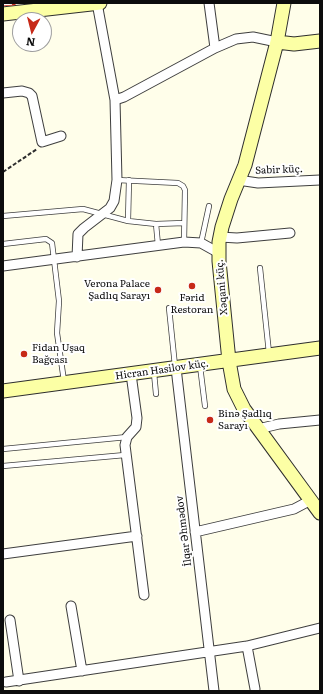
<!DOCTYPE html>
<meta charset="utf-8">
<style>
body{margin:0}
#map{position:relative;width:323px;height:694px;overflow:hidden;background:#fffeea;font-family:Literata,serif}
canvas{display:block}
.frame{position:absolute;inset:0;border:4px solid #0c0c0c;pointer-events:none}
.north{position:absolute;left:12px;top:12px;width:40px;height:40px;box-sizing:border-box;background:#fff;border:1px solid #9e9e9e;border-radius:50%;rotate:187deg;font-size:11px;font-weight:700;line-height:16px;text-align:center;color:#0c0c0c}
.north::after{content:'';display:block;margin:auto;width:14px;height:18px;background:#c72918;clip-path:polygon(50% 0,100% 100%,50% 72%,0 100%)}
</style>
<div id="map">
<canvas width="323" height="694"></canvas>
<div class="frame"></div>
<div class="north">N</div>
</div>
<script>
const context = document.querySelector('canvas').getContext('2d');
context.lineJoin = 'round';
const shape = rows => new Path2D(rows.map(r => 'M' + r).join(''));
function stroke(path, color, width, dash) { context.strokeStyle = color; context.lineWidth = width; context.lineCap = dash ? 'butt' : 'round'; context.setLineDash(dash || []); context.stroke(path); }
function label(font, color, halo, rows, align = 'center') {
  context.font = font + ' Literata,serif'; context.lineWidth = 4; context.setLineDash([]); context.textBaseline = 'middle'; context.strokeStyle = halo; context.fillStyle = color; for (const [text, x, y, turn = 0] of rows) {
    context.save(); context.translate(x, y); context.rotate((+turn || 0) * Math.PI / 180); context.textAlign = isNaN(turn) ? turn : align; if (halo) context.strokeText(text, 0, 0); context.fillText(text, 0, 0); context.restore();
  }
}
const lane = shape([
 [117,180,178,183,183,186,185,190,184,242],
 [3,216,83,209,128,221,156,224,184,223],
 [128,221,129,180],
 [156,224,158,245],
 [201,243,209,206],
 [3,244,46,239,52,243,59,301,57,333,64,381],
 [260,268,269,353],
 [169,308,175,366],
 [200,366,205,406],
 [154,373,156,394],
 [3,449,127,437],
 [3,466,125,455]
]);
const street = shape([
 [209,3,215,48],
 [3,93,22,91,29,93,32,96,42,142,61,136],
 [115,100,124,97,215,48,236,39,253,37,277,42],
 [238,180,258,183,320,180],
 [220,237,237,238,290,233],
 [77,257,78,234,84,228,110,208,114,201,117,180,115,100,97,3],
 [3,266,184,242,201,243,219,253],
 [176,368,214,691],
 [131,374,137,418,136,427,127,437,125,445,144,595],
 [258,429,279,424,320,420],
 [195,532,294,509,311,500],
 [3,554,137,536],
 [71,606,82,671],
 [10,620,19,681],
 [247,646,255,689],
 [6,682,247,646,320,628]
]);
const secondary = shape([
 [284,3,277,42,245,165,231,199,222,227,219,242,219,261,229,361,234,389,244,409,320,513],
 [3,14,100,3],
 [277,42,294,44,320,41],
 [3,391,320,348]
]);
stroke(lane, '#3f3f3f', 6);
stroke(street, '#3f3f3f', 11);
stroke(secondary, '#2e2e2e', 15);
stroke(shape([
 [3,172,37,149]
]), '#2e2e2e', 2, [4, 2]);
stroke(lane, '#fff', 4.5);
stroke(street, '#fff', 9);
stroke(secondary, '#fcffa5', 13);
const rail = shape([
 [3,4,14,3]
]);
stroke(rail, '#c72918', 4.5);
stroke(rail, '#fff', 3, [9]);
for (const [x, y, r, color] of [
 [192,286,4,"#c72918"],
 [158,290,4,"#c72918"],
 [24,354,4,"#c72918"],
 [210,420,4,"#c72918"]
]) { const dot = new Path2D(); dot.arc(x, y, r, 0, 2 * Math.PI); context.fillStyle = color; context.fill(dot); stroke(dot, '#fff', 1.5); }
label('10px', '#0c0c0c', '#fff', [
 ["Sabir küç.",279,170,-2],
 ["Xəqani küç.",222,287,-95],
 ["Hicran Hasilov küç.",162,370,-8],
 ["İlqar Əhmədov",184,531,-97]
]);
label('10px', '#0c0c0c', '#fff', [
 ["Verona Palace",150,284,"right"],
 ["Şadlıq Sarayı",150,296,"right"],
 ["Fərid",192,298,"center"],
 ["Restoran",192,310,"center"],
 ["Fidan Uşaq",32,348],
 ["Bağçası",32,360],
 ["Binə Şadlıq",218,414],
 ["Sarayı",218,426]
], 'left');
</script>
